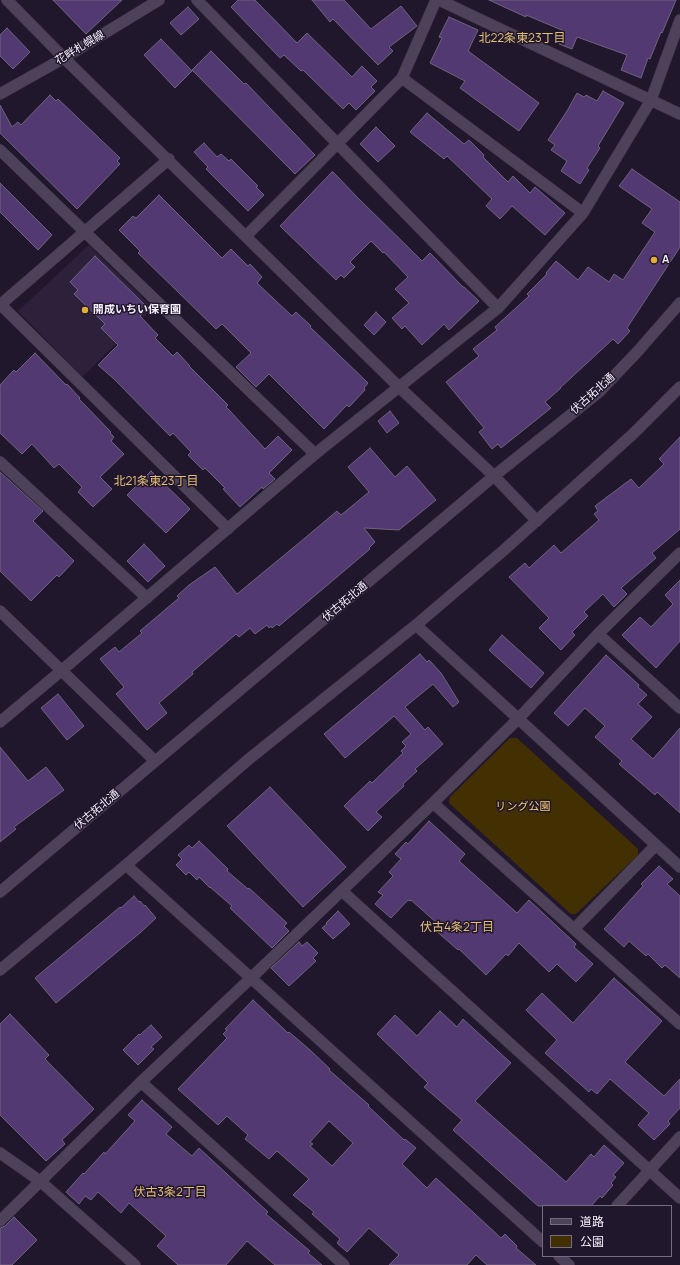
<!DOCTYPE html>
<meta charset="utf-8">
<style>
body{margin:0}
#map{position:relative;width:680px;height:1265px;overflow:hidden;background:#21172c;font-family:Manrope,"Noto Sans JP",sans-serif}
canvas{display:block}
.legend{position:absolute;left:542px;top:1205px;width:130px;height:52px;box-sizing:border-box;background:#21172c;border:1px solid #766d80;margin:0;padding:5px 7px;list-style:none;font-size:12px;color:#f5effe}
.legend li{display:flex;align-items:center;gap:8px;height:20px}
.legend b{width:20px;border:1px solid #766d80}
</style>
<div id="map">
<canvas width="680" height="1265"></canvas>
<ul class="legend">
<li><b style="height:5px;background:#4d425a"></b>道路</li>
<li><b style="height:11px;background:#422f02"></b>公園</li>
</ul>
</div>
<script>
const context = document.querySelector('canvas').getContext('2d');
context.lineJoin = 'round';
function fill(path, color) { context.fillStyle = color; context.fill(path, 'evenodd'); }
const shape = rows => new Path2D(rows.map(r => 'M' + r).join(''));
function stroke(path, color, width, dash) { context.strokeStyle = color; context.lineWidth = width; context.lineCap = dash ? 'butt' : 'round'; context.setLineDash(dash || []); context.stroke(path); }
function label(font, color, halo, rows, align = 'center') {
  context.font = font + ' Manrope,"Noto Sans JP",sans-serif'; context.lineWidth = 3; context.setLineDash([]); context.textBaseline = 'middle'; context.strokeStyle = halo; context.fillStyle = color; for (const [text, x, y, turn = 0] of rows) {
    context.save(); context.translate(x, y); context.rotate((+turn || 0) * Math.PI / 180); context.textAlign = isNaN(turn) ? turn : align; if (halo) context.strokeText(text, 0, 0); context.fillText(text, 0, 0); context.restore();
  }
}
fill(shape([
 [89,245,153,308,82,377,18,311]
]), '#2c203b');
fill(shape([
 [510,738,517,738,638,849,638,855,576,914,571,914,449,803,450,797]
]), '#422f02');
const building = shape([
 [53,0,122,0,86,34,53,0],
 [238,0,255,0,297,43,307,33,352,77,362,66,377,81,371,87,375,91,356,110,349,103,343,109,303,70,301,71,284,55,280,58,231,7,238,0],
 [312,0,344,0,371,29,401,6,417,26,389,47,393,51,378,65,333,19,330,22,312,0],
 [489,0,676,0,662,33,661,32,650,59,648,58,641,78,621,70,627,55,577,37,572,49,559,44,564,31,526,15,526,17,489,0],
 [188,7,199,19,181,35,170,23,188,7],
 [449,17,478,30,468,51,539,103,519,131,460,88,465,81,430,63,442,38,439,37,449,17],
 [7,28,30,52,13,69,0,56,0,35,7,28],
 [161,39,192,71,175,88,144,55,161,39],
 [211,51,244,84,246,83,315,155,295,174,192,70,211,51],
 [603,91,624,103,598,146,600,148,587,168,589,170,580,184,561,171,567,161,551,150,555,145,548,140,567,111,577,93,584,97,586,95,597,101,603,91],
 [50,95,56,101,58,99,120,158,117,161,120,164,77,209,0,133,0,105,12,127,18,122,21,125,50,95],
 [427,113,464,144,469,140,484,155,483,157,508,182,513,176,530,193,535,187,565,213,545,235,512,206,500,219,486,206,492,199,466,174,447,156,444,159,410,132,427,113],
 [376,127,395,146,378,162,360,144,376,127],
 [204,143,217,157,221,154,229,161,231,159,258,186,256,187,264,195,248,211,206,169,208,167,194,152,204,143],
 [632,169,680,202,680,247,627,328,630,331,618,344,613,339,560,388,561,388,545,402,551,408,501,448,498,444,492,449,479,432,484,428,446,382,479,356,473,349,497,330,495,327,529,296,527,294,547,274,546,273,556,261,578,280,588,267,609,282,614,274,623,280,655,232,642,223,652,209,619,186,632,169],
 [332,172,333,172,358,198,422,261,430,253,463,287,464,287,479,301,449,330,444,324,422,345,405,326,402,329,392,318,409,303,395,289,408,277,384,252,383,253,371,241,350,262,355,267,344,278,341,275,336,280,280,226,332,172],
 [0,183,52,235,38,250,0,212,0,183],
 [159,195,222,258,231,249,248,266,250,264,262,277,257,283,292,316,296,312,311,326,310,327,368,383,364,388,365,390,349,407,347,405,324,429,269,374,256,387,236,367,251,353,222,324,216,329,138,253,140,251,119,230,133,216,136,218,159,195],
 [95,256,148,308,140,316,158,335,155,338,173,356,177,352,190,366,189,366,228,405,226,407,230,411,265,449,278,436,292,450,269,473,275,479,263,489,262,487,240,507,223,489,225,488,205,468,203,470,188,455,191,452,173,433,170,436,114,379,98,365,118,345,101,328,105,324,74,294,78,290,70,282,95,256],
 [376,312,386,322,374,335,364,325,376,312],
 [35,353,66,385,67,384,80,398,79,399,111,432,110,433,114,437,111,441,124,454,100,477,112,489,93,507,78,492,82,487,59,464,54,468,32,444,22,454,0,433,0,385,14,370,16,372,35,353],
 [390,411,399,423,387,433,378,421,390,411],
 [680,437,680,529,652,553,656,558,621,588,627,594,614,607,603,594,584,612,588,616,572,632,575,635,561,650,539,628,549,618,509,577,525,563,529,568,554,545,561,553,599,520,594,514,598,511,595,506,631,479,639,488,664,464,659,459,680,437],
 [370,448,395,477,407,466,436,500,399,530,364,528,375,542,369,548,370,549,279,626,277,624,272,628,271,626,269,628,267,625,255,634,250,628,239,637,236,634,192,672,193,674,159,703,167,713,147,730,116,694,124,687,100,659,115,647,119,652,142,633,140,631,179,598,177,596,189,585,215,567,237,594,299,543,337,511,341,515,369,492,348,467,370,448],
 [151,471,190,509,166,533,127,495,151,471],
 [0,472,43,511,33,521,74,561,59,577,57,575,31,601,0,571,0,472],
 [144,544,165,566,148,582,127,561,144,544],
 [680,580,680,641,656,668,622,635,640,617,651,627,673,604,665,595,680,580],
 [502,635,544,673,531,688,489,650,502,635],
 [420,654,427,662,429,660,441,673,459,702,453,707,433,684,405,707,425,730,428,727,443,744,415,769,417,771,403,784,404,786,376,812,382,817,368,831,344,806,370,781,372,783,374,781,403,753,401,751,406,746,402,742,411,734,394,716,345,758,324,734,420,654],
 [606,655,639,685,638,687,647,695,638,704,652,717,631,739,653,759,680,728,680,813,657,792,655,795,619,764,622,761,595,737,605,726,585,708,568,726,554,713,606,655],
 [58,694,84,726,67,740,41,708,58,694],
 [0,747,28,781,46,767,64,790,14,827,16,829,0,842,0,747],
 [270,787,346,867,303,907,227,826,270,787],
 [429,821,465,854,459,861,517,913,529,900,576,944,574,947,593,964,576,982,557,964,549,972,519,943,508,956,506,954,486,975,459,949,458,950,434,929,438,924,411,900,410,901,408,900,391,918,375,904,383,895,378,892,393,876,389,872,401,859,395,854,406,842,408,844,429,821],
 [199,841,228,869,227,871,248,889,249,888,287,923,284,926,289,931,272,948,230,908,232,906,210,887,210,888,199,877,197,880,189,872,186,875,176,865,182,859,178,855,189,845,192,848,199,841],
 [659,866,673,879,667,884,680,896,680,978,665,965,662,968,648,954,646,956,629,941,624,947,604,929,643,886,641,884,659,866],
 [134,896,139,902,140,901,144,906,145,905,156,918,141,932,56,1003,35,978,120,907,121,908,134,896],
 [338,911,350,924,333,939,322,928,327,924,326,923,338,911],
 [299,942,302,946,307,942,318,953,313,958,316,961,289,986,271,968,299,942],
 [614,978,662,1021,625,1062,664,1096,680,1079,680,1108,668,1121,670,1124,654,1140,638,1125,649,1113,610,1079,597,1094,591,1089,589,1092,545,1053,557,1040,526,1010,542,993,573,1023,614,978],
 [253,1000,288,1033,289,1032,310,1050,330,1069,329,1070,369,1105,368,1106,404,1140,405,1139,416,1148,402,1164,427,1188,436,1178,501,1238,505,1234,517,1246,516,1248,536,1265,487,1265,476,1255,467,1265,389,1265,399,1255,369,1228,347,1252,337,1243,340,1239,312,1214,314,1212,293,1195,309,1179,277,1151,269,1159,245,1139,248,1135,227,1116,218,1125,178,1089,227,1038,223,1034,227,1030,225,1029,253,1000],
 [329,1121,353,1143,332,1166,310,1146,313,1144,310,1142,329,1121],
 [440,1011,457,1027,463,1019,511,1063,475,1101,566,1182,591,1154,594,1157,604,1145,624,1163,613,1175,616,1177,611,1183,613,1185,602,1198,600,1196,591,1206,538,1206,453,1130,462,1120,424,1087,428,1083,377,1034,395,1015,417,1036,440,1011],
 [10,1014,49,1055,45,1059,94,1109,62,1140,65,1144,46,1161,0,1115,0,1024,10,1014],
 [151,1025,162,1037,151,1047,154,1049,138,1065,123,1050,139,1034,140,1035,151,1025],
 [142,1100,172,1127,166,1134,192,1156,199,1148,268,1212,266,1214,310,1251,308,1253,322,1265,275,1265,247,1241,226,1265,178,1265,157,1246,166,1236,129,1203,121,1213,98,1192,91,1200,85,1196,79,1204,66,1192,83,1173,84,1174,104,1152,105,1154,135,1121,128,1115,142,1100],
 [14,1217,37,1240,12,1265,0,1265,0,1228,5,1226,14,1217]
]);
fill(building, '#533971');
stroke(building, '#6e647d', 1);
const minor = shape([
 [7,0,64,58,399,387,494,476,537,521],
 [197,0,498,308],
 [439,0,680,114],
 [402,78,583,213],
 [0,150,315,454],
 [246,236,338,143,402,78,436,0],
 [0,304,228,529],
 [0,305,169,159],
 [0,462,147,598],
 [0,611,155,761],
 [416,625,680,867],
 [598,634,680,708],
 [0,722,61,671,315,454,498,308,583,213,651,100,680,20],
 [433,803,680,1024],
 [126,865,543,1242],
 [342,891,680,1198],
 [574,929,656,845],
 [141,1082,344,1265],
 [0,1153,40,1181,135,1265],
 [617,1206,680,1137],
 [0,1221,141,1082,251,978,433,803,518,719,598,634,680,553],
 [559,1256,569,1265]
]);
const tertiary = shape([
 [0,892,494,476,599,392,638,351,680,303],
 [0,970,126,865,249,759,416,625,504,550,633,434,680,387]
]);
const secondary = shape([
 [0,94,64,58,159,0]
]);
stroke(minor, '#393243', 12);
stroke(tertiary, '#393243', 12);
stroke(secondary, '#393243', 12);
stroke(minor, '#4d425a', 11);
stroke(tertiary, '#4d425a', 11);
stroke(secondary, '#4d425a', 11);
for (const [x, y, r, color] of [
 [654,260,4,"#e3ae34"],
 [85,310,4,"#e3ae34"]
]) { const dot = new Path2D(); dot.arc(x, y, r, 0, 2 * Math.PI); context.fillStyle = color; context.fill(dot); stroke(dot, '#21172c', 1.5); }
label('11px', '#f5effe', '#21172c', [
 ["花畔札幌線",80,48,-31],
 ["伏古拓北通",593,394,-42],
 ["伏古拓北通",345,602,-40],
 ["伏古拓北通",97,810,-40]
]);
label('bold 11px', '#f5effe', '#21172c', [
 ["A",662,260],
 ["開成いちい保育園",93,310]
], 'left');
label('11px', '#facd6f', '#21172c', [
 ["リング公園",523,807]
]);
label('12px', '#e4c078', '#21172c', [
 ["北22条東23丁目",522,39],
 ["北21条東23丁目",156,482],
 ["伏古4条2丁目",457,928],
 ["伏古3条2丁目",170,1193]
]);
</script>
